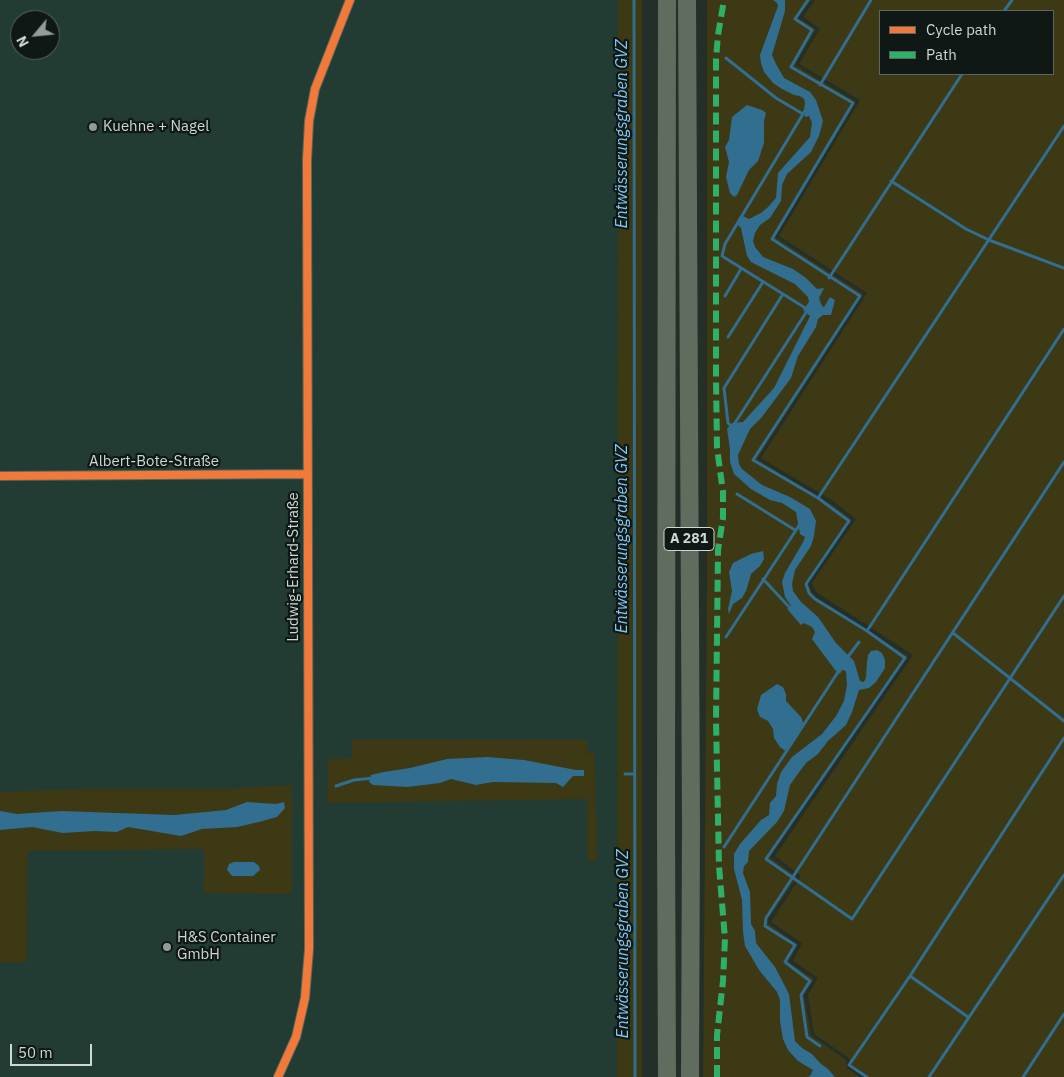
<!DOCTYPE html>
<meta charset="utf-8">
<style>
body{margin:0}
#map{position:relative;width:1064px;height:1077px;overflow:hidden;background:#242f2a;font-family:"IBM Plex Sans",sans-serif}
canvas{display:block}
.legend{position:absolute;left:879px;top:10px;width:175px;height:65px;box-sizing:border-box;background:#101815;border:1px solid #5b6561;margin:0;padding:6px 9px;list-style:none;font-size:15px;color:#ccd8d3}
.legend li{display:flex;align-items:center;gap:10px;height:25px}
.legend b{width:25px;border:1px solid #5b6561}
.north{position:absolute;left:10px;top:10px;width:50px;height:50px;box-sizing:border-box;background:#101815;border:1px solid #5b6561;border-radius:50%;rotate:242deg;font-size:14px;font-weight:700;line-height:20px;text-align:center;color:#ccd8d3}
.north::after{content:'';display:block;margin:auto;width:18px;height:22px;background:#919d98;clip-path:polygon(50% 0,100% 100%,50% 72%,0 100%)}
.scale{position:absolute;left:10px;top:1044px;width:82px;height:22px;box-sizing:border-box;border:2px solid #ccd8d3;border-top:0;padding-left:6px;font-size:15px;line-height:18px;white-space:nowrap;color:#ccd8d3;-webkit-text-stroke:4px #101815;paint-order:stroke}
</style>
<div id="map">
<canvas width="1064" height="1077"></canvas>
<ul class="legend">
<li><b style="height:6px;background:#f17a3a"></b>Cycle path</li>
<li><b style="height:6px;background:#2db169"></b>Path</li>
</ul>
<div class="north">N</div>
<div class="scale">50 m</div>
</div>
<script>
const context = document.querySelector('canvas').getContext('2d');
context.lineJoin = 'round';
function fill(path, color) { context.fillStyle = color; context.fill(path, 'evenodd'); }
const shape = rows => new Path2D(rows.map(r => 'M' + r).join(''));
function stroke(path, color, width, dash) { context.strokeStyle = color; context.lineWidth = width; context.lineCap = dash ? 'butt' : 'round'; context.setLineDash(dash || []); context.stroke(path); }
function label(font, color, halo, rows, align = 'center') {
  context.font = font + ' "IBM Plex Sans",sans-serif'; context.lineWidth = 4.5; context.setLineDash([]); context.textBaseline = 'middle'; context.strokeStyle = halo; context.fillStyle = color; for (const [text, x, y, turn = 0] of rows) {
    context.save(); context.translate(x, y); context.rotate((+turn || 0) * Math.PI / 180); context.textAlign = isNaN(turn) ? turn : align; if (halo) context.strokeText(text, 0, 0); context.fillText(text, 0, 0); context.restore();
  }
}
fill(shape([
 [0,0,618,0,617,1077,0,1077],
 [20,20,50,20,50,50,20,50]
]), '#223c33');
fill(shape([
 [618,0,642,0,642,1077,617,1077],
 [707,0,811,0,798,18,816,29,795,65,856,102,775,237,863,294,757,459,831,504,851,519,808,583,813,595,819,599,908,656,770,857,797,877,768,919,768,923,798,945,788,962,814,979,804,995,811,1035,846,1060,847,1068,860,1077,703,1077,707,581],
 [815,0,1064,0,1064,1077,866,1077,850,1066,849,1058,814,1034,808,995,818,978,793,961,802,943,771,922,801,876,775,856,913,655,816,592,812,583,856,519,833,501,761,458,867,293,779,236,860,100,799,64,820,29,803,17],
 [880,11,1053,11,1053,74,880,74],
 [352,740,587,740,588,753,595,754,597,861,588,861,587,799,327,803,328,759,352,758],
 [292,785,292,894,204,893,204,849,28,851,27,962,0,963,0,792,80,789,221,789]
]), '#3c3914');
fill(shape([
 [773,0,785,0,785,11,772,55,776,64,784,78,810,92,816,100,823,121,819,136,811,152,787,174,782,185,781,201,770,218,760,225,755,233,753,241,755,247,763,257,793,269,806,278,817,289,824,288,819,298,822,306,824,307,830,297,835,300,831,315,823,315,818,319,816,327,798,356,791,378,762,417,750,429,738,455,739,464,742,469,762,485,790,497,810,509,816,521,814,536,811,546,795,570,792,584,793,591,801,602,818,617,836,643,854,661,860,681,864,682,866,677,867,662,868,655,871,651,877,650,882,653,885,660,885,668,876,682,869,688,859,690,852,712,846,725,828,741,818,754,806,763,797,775,790,785,784,811,777,822,749,851,748,862,744,866,743,873,750,892,751,924,755,931,756,943,775,967,789,994,795,1041,802,1048,812,1054,821,1064,828,1069,835,1077,807,1077,810,1076,813,1070,798,1061,788,1050,783,1039,780,1021,780,1000,777,992,759,970,745,946,743,932,742,900,734,869,734,854,740,844,761,820,769,815,770,803,776,796,777,784,781,772,792,757,822,734,836,716,844,701,847,685,846,671,842,670,840,674,835,670,812,639,815,632,812,627,804,623,801,625,787,609,791,606,785,597,782,582,785,573,803,542,805,537,800,534,796,512,782,503,770,500,751,489,734,474,730,462,730,449,727,429,732,423,743,422,774,388,810,316,803,310,809,302,808,297,795,284,751,262,747,256,741,228,736,223,741,215,749,219,761,213,768,207,776,198,778,173,810,137,812,123,809,116,805,117,804,109,805,103,804,99,800,96,794,95,782,89,773,83,764,72,761,63,760,55,778,6,777,3],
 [747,105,762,110,766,113,764,121,764,143,758,161,749,170,737,195,734,197,730,193,726,177,729,162,725,147,729,140,732,117],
 [763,551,764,559,760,566,751,574,746,591,742,598,733,604,729,614,728,609,732,591,729,572,733,563,751,554],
 [777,684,783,687,786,694,786,701,801,717,804,725,787,752,780,747,774,738,773,729,768,721,760,717,757,709,761,695],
 [487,757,524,760,576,770,584,770,584,776,573,776,563,787,556,783,493,782,476,785,451,779,440,783,407,787,373,785,369,782,371,775,384,772,410,768,447,759],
 [247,802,276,804,284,802,285,808,277,817,259,822,237,827,202,829,181,836,128,827,117,832,94,831,63,833,32,827,0,830,0,811,17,814,61,811,174,815,226,810],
 [234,862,254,862,259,866,260,870,253,876,232,876,227,870,229,864]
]), '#316e90');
stroke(shape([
 [634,0,635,1077],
 [808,0,795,19,812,30,791,67,853,103,772,239,860,296,753,460,818,498,849,521,806,584,809,593,815,599,867,631,905,658,766,859,852,919,1064,596],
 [1004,11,1012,0],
 [726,58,776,98,803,114],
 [820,85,871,0],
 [806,109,725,244,722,256,807,309],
 [891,181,966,229,989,240,1064,268],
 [829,278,962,74],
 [725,296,741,269],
 [728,337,763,282],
 [733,426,807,311],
 [732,427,728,423,724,388,783,294],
 [737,494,795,530],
 [818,498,1064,126],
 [763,579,791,609],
 [867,631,1064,329],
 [953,633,1064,721],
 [726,637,800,524],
 [847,658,859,642],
 [625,774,635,774],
 [336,786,354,780,374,778],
 [724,847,840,669],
 [910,976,968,1017],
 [820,1046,807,1037,801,995,810,981,785,962,795,945,765,926,766,918,1064,462],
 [867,1077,849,1065,910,976,1064,738],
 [929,1077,1064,875],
 [1023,1077,1064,1014]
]), '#316e90', 3);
stroke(shape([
 [0,476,308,474],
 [278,1077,296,1037,305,998,309,949,307,160,309,121,315,89,350,0]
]), '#5c655a', 10);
stroke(shape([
 [687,0,691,825,690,1077],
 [667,1077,666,826,667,0]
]), '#606c5d', 18);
stroke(shape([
 [717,1077,717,1035,723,981,725,939,719,866,716,720,718,550,723,518,723,492,717,448,716,378,716,59,718,35,724,0]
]), '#2db169', 6, [12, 6]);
stroke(shape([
 [0,476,308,474],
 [278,1077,296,1037,305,998,309,949,307,160,309,121,315,89,350,0]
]), '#f17a3a', 8);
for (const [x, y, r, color] of [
 [93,127,5,"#919d98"],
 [167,947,5,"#919d98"]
]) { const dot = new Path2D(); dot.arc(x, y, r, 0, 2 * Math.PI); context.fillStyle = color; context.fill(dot); stroke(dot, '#101815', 2); }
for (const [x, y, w] of [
 [689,539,50]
]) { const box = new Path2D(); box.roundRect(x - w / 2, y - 11.5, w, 23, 4); context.fillStyle = '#101815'; context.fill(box); stroke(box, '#ccd8d3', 1); }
label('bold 14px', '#ccd8d3', null, [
 ["A 281",689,539]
]);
label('15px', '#ccd8d3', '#101815', [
 ["Kuehne + Nagel",103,127],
 ["H&S Container",177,938],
 ["GmbH",177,955]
], 'left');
label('15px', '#ccd8d3', '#101815', [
 ["Albert-Bote-Straße",154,462],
 ["Ludwig-Erhard-Straße",294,567,-90]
]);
label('italic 16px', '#81c9f5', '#101815', [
 ["Entwässerungsgraben GVZ",622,134,-90],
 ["Entwässerungsgraben GVZ",622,539,-90],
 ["Entwässerungsgraben GVZ",623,944,-90]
]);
</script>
